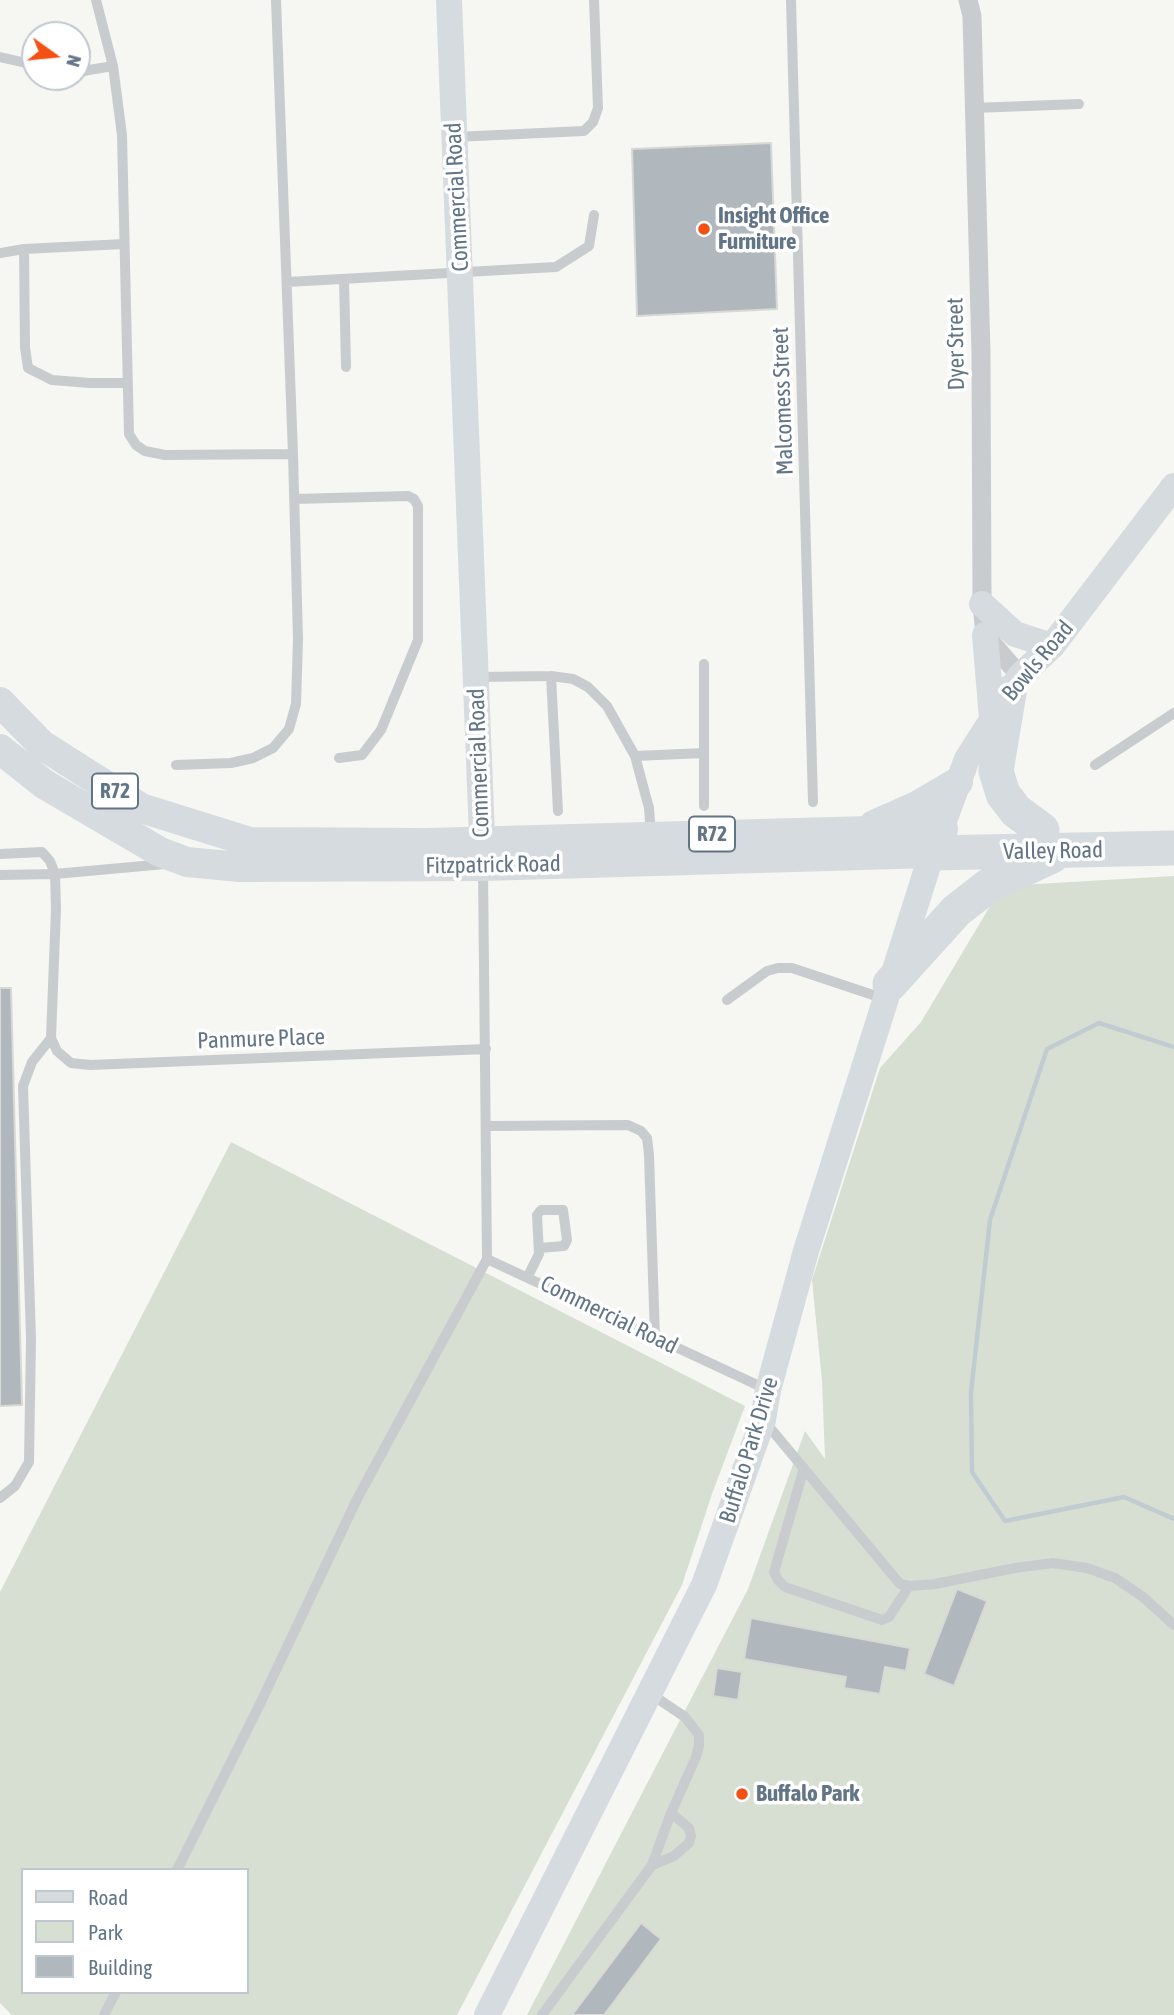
<!DOCTYPE html>
<style>
body{margin:0}
#map{position:relative;width:1174px;height:2015px;overflow:hidden;background:#f6f7f2;font-family:"Asap Condensed",sans-serif}
canvas{display:block}
.legend{position:absolute;left:21px;top:1868px;width:228px;height:126px;box-sizing:border-box;background:#fff;border:2px solid #c0c8cf;margin:0;padding:9px 12px;list-style:none;font-size:21px;color:#627587}
.legend li{display:flex;align-items:center;gap:14px;height:35px}
.legend b{width:35px;border:2px solid #c0c8cf}
.north{position:absolute;left:21px;top:21px;width:70px;height:70px;box-sizing:border-box;background:#fff;border:2px solid #c0c8cf;border-radius:50%;rotate:105deg;font-size:19px;font-weight:700;line-height:28px;text-align:center;color:#627587}
.north::after{content:'';display:block;margin:auto;width:24px;height:32px;background:#f55014;clip-path:polygon(50% 0,100% 100%,50% 72%,0 100%)}
</style>
<div id="map">
<canvas width="1174" height="2015"></canvas>
<ul class="legend">
<li><b style="height:9px;background:#d6dbdf"></b>Road</li>
<li><b style="height:19px;background:#d7dfd3"></b>Park</li>
<li><b style="height:19px;background:#b0b8bd"></b>Building</li>
</ul>
<div class="north">N</div>
</div>
<script>
const context = document.querySelector('canvas').getContext('2d');
context.lineJoin = 'round';
function fill(path, color) { context.fillStyle = color; context.fill(path, 'evenodd'); }
const shape = rows => new Path2D(rows.map(r => 'M' + r).join(''));
function stroke(path, color, width, dash) { context.strokeStyle = color; context.lineWidth = width; context.lineCap = dash ? 'butt' : 'round'; context.setLineDash(dash || []); context.stroke(path); }
function label(font, color, halo, rows, align = 'center') {
  context.font = font + ' "Asap Condensed",sans-serif'; context.lineWidth = 7; context.setLineDash([]); context.textBaseline = 'middle'; context.strokeStyle = halo; context.fillStyle = color; for (const [text, x, y, turn = 0] of rows) {
    context.save(); context.translate(x, y); context.rotate((+turn || 0) * Math.PI / 180); context.textAlign = isNaN(turn) ? turn : align; if (halo) context.strokeText(text, 0, 0); context.fillText(text, 0, 0); context.restore();
  }
}
fill(shape([
 [1174,876,1174,2015,527,2015,748,1589,805,1431,825,1459,822,1381,812,1280,880,1068,921,1022,1002,886],
 [231,1142,745,1406,712,1494,682,1585,457,2015,12,2015,0,2003,0,1592],
 [23,1870,247,1870,247,1992,23,1992]
]), '#d7dfd3');
stroke(shape([
 [1174,1047,1099,1023,1047,1049,990,1220,971,1392,972,1472,1005,1521,1124,1497,1174,1519]
]), '#c1ccd2', 4.5);
const building = shape([
 [771,143,777,309,637,316,632,149,771,143],
 [0,988,11,988,22,1405,0,1406,0,988],
 [957,1589,987,1601,954,1686,924,1674,957,1589],
 [751,1618,910,1648,906,1671,885,1667,880,1694,844,1688,846,1677,744,1659,751,1618],
 [717,1668,742,1672,738,1700,713,1696,717,1668],
 [641,1923,661,1939,604,2015,572,2015,641,1923]
]);
fill(building, '#b0b8bd');
stroke(building, '#d8d8d5', 2);
stroke(shape([
 [96,0,113,66,122,135,129,434,136,445,145,451,165,455,293,454],
 [791,0,813,802],
 [0,57,35,65],
 [77,72,113,66],
 [974,108,1079,104],
 [455,137,584,131,593,122,598,108,594,0],
 [24,249,25,348,28,368,52,380,90,383,127,383],
 [0,253,24,249,124,244],
 [344,279,346,367],
 [287,282,556,267,589,246,594,215],
 [294,499,408,496,414,499,418,506,418,640,381,730,362,755,339,758],
 [551,676,558,811],
 [477,677,551,676,573,679,588,687,607,706,635,756,649,808,651,835],
 [704,753,704,806],
 [635,756,704,753,704,664],
 [176,765,231,763,253,758,273,748,289,729,296,704,298,639,293,454,276,0],
 [1095,765,1174,713],
 [0,854,42,852,50,861,55,874,56,909,51,1038,57,1051,71,1063,90,1065,486,1049],
 [483,870,487,1259,768,1390],
 [0,875,55,874,165,864],
 [727,1000,767,971,778,968,792,968,885,999],
 [486,1126,628,1125,641,1131,647,1138,649,1155,655,1338],
 [528,1276,539,1254,537,1215,541,1210,563,1210,567,1240,564,1246,539,1248],
 [766,1423,900,1584,909,1586,935,1584,1015,1568,1053,1563,1087,1568,1115,1578,1143,1597,1174,1625],
 [804,1468,774,1572,778,1580,785,1587,882,1620,889,1617,909,1586],
 [0,1498,15,1486,29,1462,31,1339,23,1086,32,1062,51,1038],
 [652,1865,674,1856,689,1843,691,1836,689,1828,671,1813],
 [177,1870,260,1704,357,1499,487,1259],
 [104,2015,116,1992],
 [542,2015,652,1865,671,1813,696,1757,699,1745,699,1735,685,1717,651,1694]
]), '#c8cccf', 10);
stroke(shape([
 [968,0,972,16,981,354,982,604,985,635,1020,676]
]), '#c8cccf', 19);
stroke(shape([
 [449,0,483,861],
 [982,604,1015,634,1052,646],
 [985,635,992,719],
 [487,2015,704,1585,763,1420,768,1390,806,1251,932,853,967,759,1020,676,1052,646,1174,486]
]), '#d6dbdf', 26);
stroke(shape([
 [0,702,42,745,141,808,250,842,426,843,943,829],
 [0,749,44,784,160,852,187,862,240,867,483,866,932,853],
 [874,825,917,806,958,782]
]), '#d6dbdf', 30);
stroke(shape([
 [1009,693,996,771,1003,794,1016,811,1042,830],
 [932,853,1174,848],
 [890,984,956,911,988,886,1052,856]
]), '#d6dbdf', 35);
for (const [x, y, r, color] of [
 [704,229,7,"#f55014"],
 [742,1794,7,"#f55014"]
]) { const dot = new Path2D(); dot.arc(x, y, r, 0, 2 * Math.PI); context.fillStyle = color; context.fill(dot); stroke(dot, '#fff', 2.5); }
for (const [x, y, w] of [
 [115,791,46],
 [712,834,46]
]) { const box = new Path2D(); box.roundRect(x - w / 2, y - 17.5, w, 35, 5); context.fillStyle = '#fff'; context.fill(box); stroke(box, '#627587', 2); }
label('bold 21px', '#627587', null, [
 ["R72",115,791],
 ["R72",712,834]
]);
label('23px', '#627587', '#fff', [
 ["Commercial Road",457,197,-93],
 ["Dyer Street",956,344,-91],
 ["Malcomess Street",783,401,-92],
 ["Bowls Road",1038,661,-50],
 ["Commercial Road",479,763,-92],
 ["Valley Road",1053,851,-1],
 ["Fitzpatrick Road",493,865,-1],
 ["Panmure Place",261,1039,-2],
 ["Commercial Road",609,1315,26],
 ["Buffalo Park Drive",749,1450,-73]
]);
label('bold 23px', '#627587', '#fff', [
 ["Insight Office",718,216],
 ["Furniture",718,242],
 ["Buffalo Park",756,1794]
], 'left');
</script>
